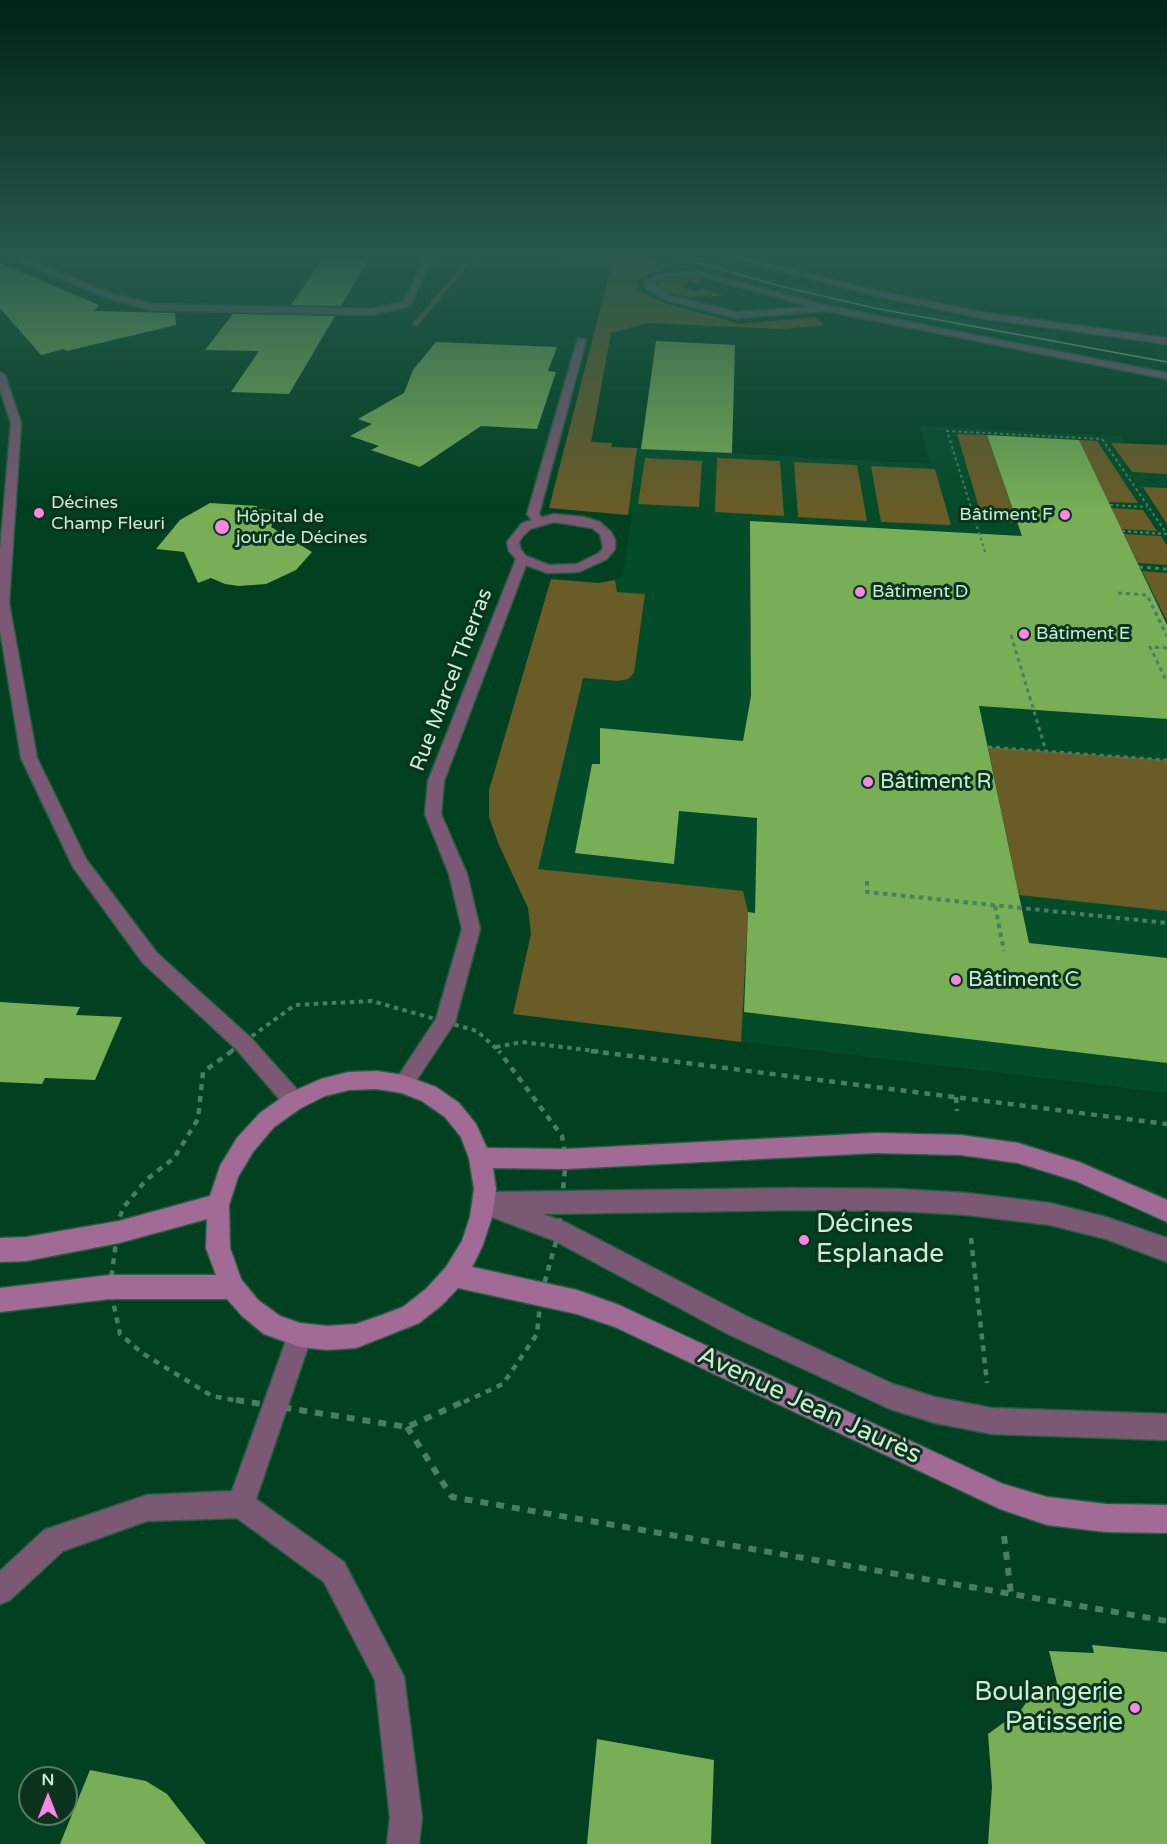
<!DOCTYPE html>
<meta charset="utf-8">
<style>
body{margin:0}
#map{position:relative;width:1167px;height:1844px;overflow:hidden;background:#014021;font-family:"Varela Round",sans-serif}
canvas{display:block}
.north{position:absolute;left:18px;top:1766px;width:60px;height:60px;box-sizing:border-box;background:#0b331d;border:2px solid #577d66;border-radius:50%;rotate:0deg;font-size:16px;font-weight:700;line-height:24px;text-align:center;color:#caedd4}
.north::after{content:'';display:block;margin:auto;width:21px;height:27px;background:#fb86e5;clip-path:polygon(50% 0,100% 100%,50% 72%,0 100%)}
</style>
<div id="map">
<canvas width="1167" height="1844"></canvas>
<div class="north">N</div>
</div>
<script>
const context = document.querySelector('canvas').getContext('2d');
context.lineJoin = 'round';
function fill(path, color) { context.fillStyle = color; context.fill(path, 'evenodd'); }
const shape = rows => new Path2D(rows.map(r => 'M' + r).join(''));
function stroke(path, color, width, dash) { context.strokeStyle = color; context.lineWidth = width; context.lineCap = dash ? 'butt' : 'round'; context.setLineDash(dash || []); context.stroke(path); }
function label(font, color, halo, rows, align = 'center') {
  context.font = font + ' "Varela Round",sans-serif'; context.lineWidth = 6; context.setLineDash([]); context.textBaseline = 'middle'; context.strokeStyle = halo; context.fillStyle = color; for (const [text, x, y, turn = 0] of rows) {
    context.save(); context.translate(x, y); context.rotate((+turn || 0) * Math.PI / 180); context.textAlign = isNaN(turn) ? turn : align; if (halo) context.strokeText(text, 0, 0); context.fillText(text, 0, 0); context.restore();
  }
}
fill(shape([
 [653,253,685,253,765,276,888,304,1008,327,1060,333,1054,347,1015,341,1000,336,859,308,792,292],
 [920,426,1121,436,1125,443,1167,445,1167,1093,513,1014,531,934,528,908,499,845,489,817,489,790,551,579,608,583,623,575,632,515,549,508,565,444,930,464]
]), '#044b29');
fill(shape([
 [474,253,632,253,679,268,658,271,644,276,637,281,638,289,655,300,740,324,815,317,824,325,783,329,647,323,611,333,591,442,612,443,611,447,637,448,628,515,549,508,613,259,478,254,417,326,411,325],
 [686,276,703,278,698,284,690,281,680,287,697,292,704,289,726,296,684,297,665,291,658,285,665,279],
 [957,434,987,435,1017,523,983,521],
 [1079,440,1097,441,1138,503,1108,502],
 [1111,443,1167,445,1167,474,1132,472],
 [645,458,702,461,699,507,638,504],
 [717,458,780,461,784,516,715,512],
 [794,462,857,465,867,521,798,517],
 [871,466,935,469,951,525,881,522],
 [1143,487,1167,488,1167,524],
 [1111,508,1143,510,1157,531,1121,529],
 [1124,534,1161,536,1167,546,1167,565,1138,563],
 [1142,571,1167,573,1167,621],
 [551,579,598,583,615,580,617,592,645,594,634,673,628,679,618,681,583,678,538,869,743,891,748,912,741,1042,513,1014,531,934,528,908,499,845,489,817,489,790],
 [988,747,1167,760,1167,911,1019,895]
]), '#6a5c27');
fill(shape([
 [322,259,368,260,341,306,291,305],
 [0,263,99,305,94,311,175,313,176,325,67,351,64,349,41,355,0,308],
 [233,314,335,316,289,394,231,392,259,351,205,350],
 [656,341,735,345,732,453,641,449],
 [436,342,557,347,548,371,556,372,537,429,481,426,420,467,371,450,379,446,350,436,372,424,358,419,404,393,413,370],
 [987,435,1079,440,1167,625,1167,719,979,706,1029,943,1167,958,1167,1063,744,1012,748,912,755,913,757,818,679,811,674,864,575,853,592,764,600,764,600,728,743,741,751,696,750,521,1022,536],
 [210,503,257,506,257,509,278,511,271,527,312,552,296,570,266,584,239,586,225,584,211,578,198,583,184,552,156,549,180,520],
 [0,1002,80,1007,76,1015,122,1017,95,1080,45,1078,42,1084,0,1082],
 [1092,1645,1167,1652,1167,1844,988,1844,992,1787,988,1734,1021,1710,1038,1686,1057,1683,1049,1651,1094,1653],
 [597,1739,714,1760,711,1844,587,1844],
 [90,1770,146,1781,167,1794,206,1844,60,1844]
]), '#77ae56');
const lane = shape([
 [697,271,828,306,1167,373,1167,379,827,311,736,318,666,300,648,290,644,283,656,275,697,271],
 [697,275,812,307,736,312,672,296,652,284,659,279,669,276,697,275],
 [578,338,586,340,539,514,545,521,539,525,535,524,527,514,578,338],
 [796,1188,899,1189,967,1193,1050,1203,1106,1217,1167,1238,1167,1262,1106,1239,1050,1225,967,1215,899,1211,796,1210,543,1214,567,1223,746,1316,893,1384,935,1397,992,1408,1167,1414,1167,1440,992,1434,935,1423,890,1409,728,1334,553,1240,476,1211,473,1203,476,1195,484,1192,490,1194,495,1192,796,1188]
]);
const street = shape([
 [1,253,11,253,113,294,151,304,371,309,404,302,427,253,435,253,410,306,371,315,151,310,107,298,1,253],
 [713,253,725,253,877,291,987,313,1167,338,1167,344,987,319,877,296,713,253],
 [1002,253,1058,253,1054,255,1006,255,1002,253],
 [0,372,5,375,21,423,9,603,37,758,86,859,157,953,251,1038,301,1094,304,1101,301,1108,294,1110,287,1108,237,1050,143,963,73,867,21,758,0,630,0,550,11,423,0,390,0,372],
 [554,514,584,517,600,522,611,532,615,540,615,549,607,559,579,572,547,573,526,565,444,781,441,814,467,874,480,929,455,1022,410,1090,403,1093,396,1090,393,1084,436,1019,462,929,449,874,425,814,428,781,516,559,509,551,507,542,522,523,554,514],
 [554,522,592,528,600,534,603,548,599,553,577,564,549,565,526,556,521,550,519,542,523,536,530,529,554,522],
 [300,1323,309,1326,312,1335,256,1499,344,1562,399,1667,404,1677,422,1818,419,1844,387,1844,390,1818,375,1680,324,1582,237,1518,147,1521,63,1551,10,1600,0,1604,0,1571,44,1530,147,1495,232,1491,288,1335,291,1326,300,1323]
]);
const secondary = shape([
 [377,1071,403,1075,436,1087,459,1103,476,1124,487,1148,566,1149,876,1133,961,1135,1018,1143,1079,1162,1167,1200,1167,1222,1076,1181,1018,1163,961,1155,876,1153,566,1169,493,1168,496,1189,492,1217,482,1247,472,1267,577,1290,619,1305,1003,1484,1047,1497,1106,1504,1167,1505,1167,1533,1106,1532,1047,1525,1000,1509,615,1327,577,1314,458,1288,442,1305,419,1323,356,1348,327,1350,300,1347,264,1334,242,1316,227,1299,110,1299,0,1312,0,1288,110,1275,216,1275,206,1248,207,1219,119,1243,26,1261,0,1262,0,1238,26,1237,119,1221,210,1196,220,1166,237,1138,260,1113,287,1094,321,1079,349,1072,377,1071],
 [377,1089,402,1093,422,1101,445,1117,461,1137,469,1158,474,1189,470,1217,462,1241,446,1267,426,1289,403,1307,382,1315,356,1324,327,1326,300,1323,280,1316,258,1300,241,1279,230,1248,229,1205,238,1177,253,1152,274,1127,301,1108,325,1096,349,1090,377,1089]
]);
stroke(lane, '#255f41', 3);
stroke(street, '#255f41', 3);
stroke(secondary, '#255f41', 3);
stroke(shape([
 [1110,505,1147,507],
 [1122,531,1166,534],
 [985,552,947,431,1102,439,1167,534]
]), '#497e61', 2, [3, 3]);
stroke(shape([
 [1139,567,1167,569],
 [1118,593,1147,595,1167,636],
 [1011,635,1046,751],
 [1167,648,1150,647,1167,682],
 [988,747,1167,760]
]), '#497e61', 3, [4, 4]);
stroke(shape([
 [867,881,867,892,1167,923],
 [995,906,1004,951],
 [496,1047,522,1042,603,1052],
 [230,1052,295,1005,372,1001,477,1031,500,1052]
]), '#497e61', 4, [4.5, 4.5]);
stroke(shape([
 [232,1051,203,1072,198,1119,174,1158,146,1180,123,1208,119,1220,110,1287,120,1334,142,1353,212,1396,244,1402],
 [591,1051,1167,1124],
 [956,1097,957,1111],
 [971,1238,987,1383],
 [464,1402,503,1384,537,1334,541,1295,559,1231,566,1159,562,1136,499,1051]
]), '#497e61', 4.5, [6, 6]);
stroke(shape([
 [236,1400,407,1427,467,1400],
 [407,1427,452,1497,1167,1621],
 [1004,1536,1011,1594]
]), '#497e61', 6, [8, 8]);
fill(lane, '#7b5873');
fill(street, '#7b5873');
fill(secondary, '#a26b96');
stroke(shape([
 [664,253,780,286,874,308,1167,362]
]), '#89b59b', 1.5);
stroke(shape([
 [1122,531,1167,534]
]), '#497e61', 2, [3, 3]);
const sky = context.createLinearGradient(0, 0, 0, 511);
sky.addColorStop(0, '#012312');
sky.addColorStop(0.5, '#27594e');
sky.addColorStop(1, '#27594e00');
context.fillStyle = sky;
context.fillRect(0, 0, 1167, 511);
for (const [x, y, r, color] of [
 [39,513,6,"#fb86e5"],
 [1065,515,6,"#fb86e5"],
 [222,527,8,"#fb86e5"],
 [860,592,6,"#fb86e5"],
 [1024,634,6,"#fb86e5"],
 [868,782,6,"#fb86e5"],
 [956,980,6,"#fb86e5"],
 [804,1240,6,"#fb86e5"],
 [1135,1708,6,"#fb86e5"]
]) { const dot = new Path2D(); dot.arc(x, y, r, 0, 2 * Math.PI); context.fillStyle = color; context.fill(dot); stroke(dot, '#0b331d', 2); }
label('18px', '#caedd4', '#0b331d', [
 ["Décines",51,503],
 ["Champ Fleuri",51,524],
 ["Bâtiment F",1053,515,"right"],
 ["Hôpital de",236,517],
 ["jour de Décines",236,538],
 ["Bâtiment D",872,592],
 ["Bâtiment E",1036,634]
], 'left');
label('21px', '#caedd4', '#0b331d', [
 ["Rue Marcel Therras",452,680,-69]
]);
label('21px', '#caedd4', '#0b331d', [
 ["Bâtiment R",880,782],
 ["Bâtiment C",968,980]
], 'left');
label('26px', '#caedd4', '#0b331d', [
 ["Décines",816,1225],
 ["Esplanade",816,1255],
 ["Boulangerie",1123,1693,"right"],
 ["Patisserie",1123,1723,"right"]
], 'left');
label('26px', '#caedd4', '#0b331d', [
 ["Avenue Jean Jaurès",809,1406,25]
]);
</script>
